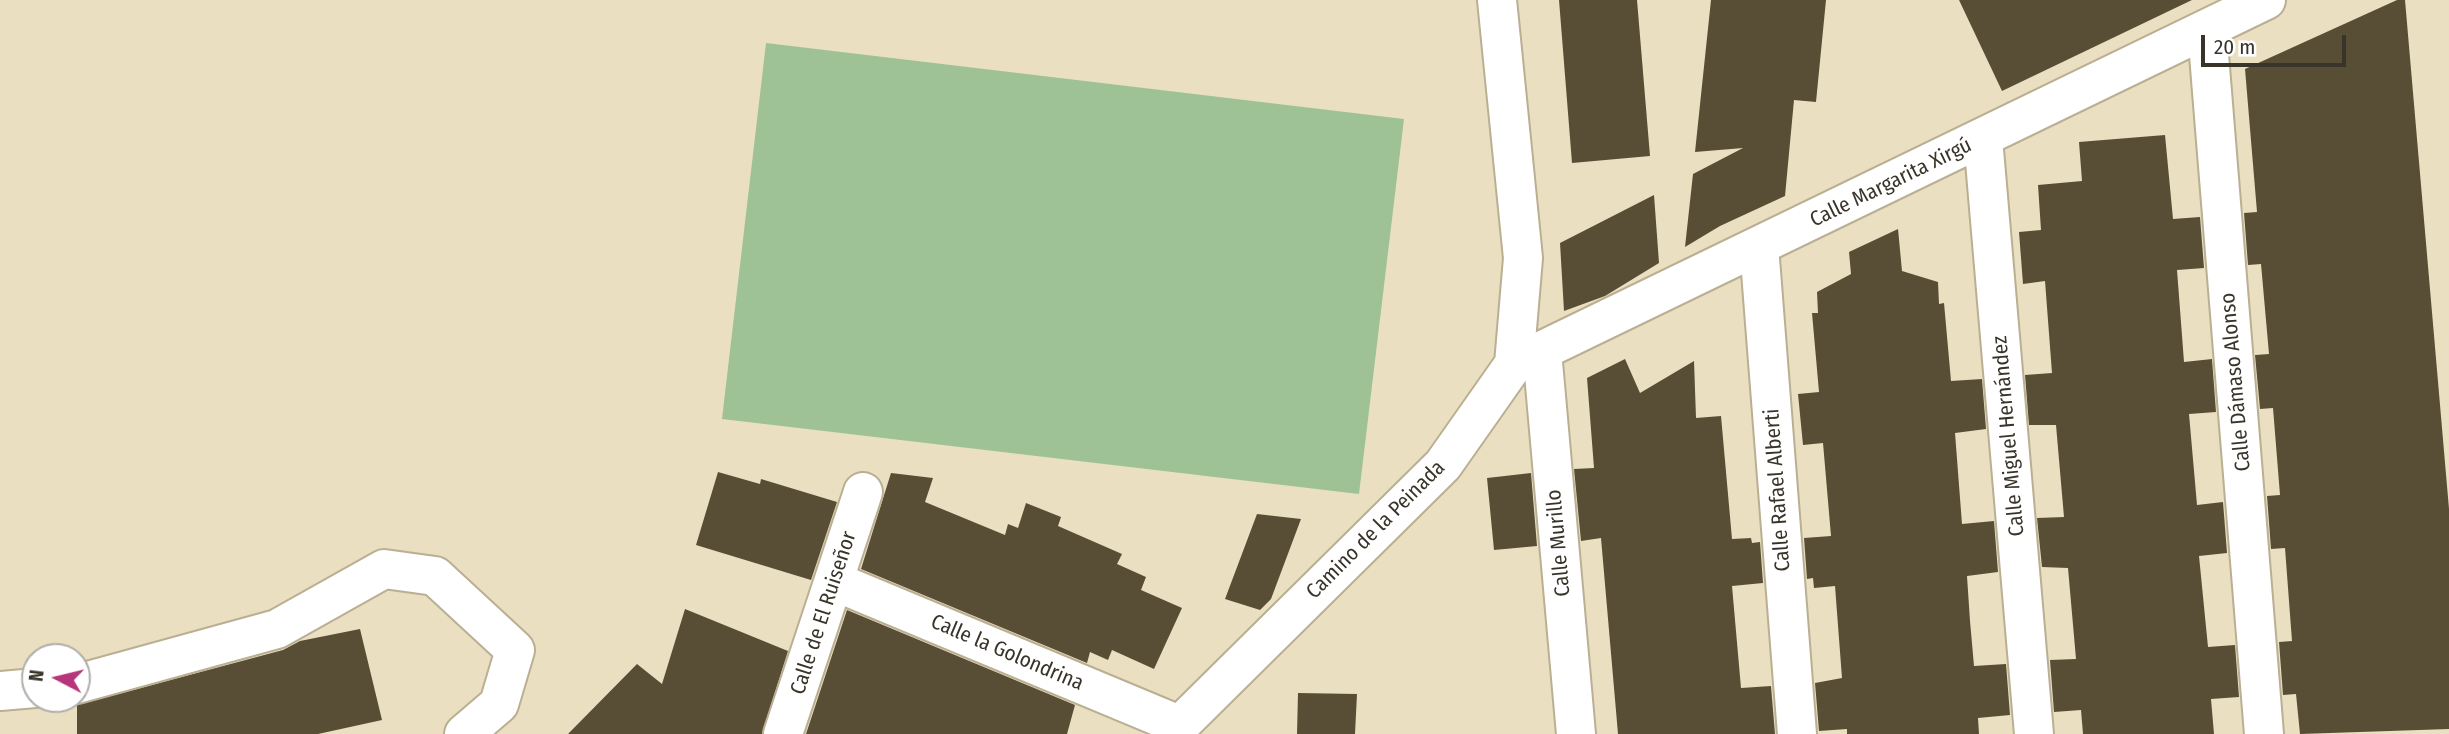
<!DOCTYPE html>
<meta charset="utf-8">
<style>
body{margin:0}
#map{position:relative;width:2449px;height:734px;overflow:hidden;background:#ebdfc2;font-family:"Fira Sans Condensed",sans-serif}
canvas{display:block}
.north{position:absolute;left:21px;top:643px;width:70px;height:70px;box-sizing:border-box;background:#fff;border:2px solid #afaea9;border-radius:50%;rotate:277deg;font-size:19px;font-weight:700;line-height:28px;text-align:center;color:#383429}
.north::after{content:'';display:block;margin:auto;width:24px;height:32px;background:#b8357c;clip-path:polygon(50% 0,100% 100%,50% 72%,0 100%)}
.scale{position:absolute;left:2201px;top:35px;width:145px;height:32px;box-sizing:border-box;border:4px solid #383429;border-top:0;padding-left:9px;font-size:21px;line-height:24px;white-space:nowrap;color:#383429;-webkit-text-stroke:5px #fff;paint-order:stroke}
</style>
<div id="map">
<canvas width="2449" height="734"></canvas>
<div class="north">N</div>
<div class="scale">20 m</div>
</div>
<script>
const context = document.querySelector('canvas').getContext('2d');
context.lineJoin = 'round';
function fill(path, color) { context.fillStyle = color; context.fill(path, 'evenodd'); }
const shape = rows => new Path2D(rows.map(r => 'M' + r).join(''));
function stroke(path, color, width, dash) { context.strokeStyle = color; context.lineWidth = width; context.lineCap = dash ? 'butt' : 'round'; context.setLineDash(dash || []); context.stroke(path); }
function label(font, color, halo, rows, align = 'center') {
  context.font = font + ' "Fira Sans Condensed",sans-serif'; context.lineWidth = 7; context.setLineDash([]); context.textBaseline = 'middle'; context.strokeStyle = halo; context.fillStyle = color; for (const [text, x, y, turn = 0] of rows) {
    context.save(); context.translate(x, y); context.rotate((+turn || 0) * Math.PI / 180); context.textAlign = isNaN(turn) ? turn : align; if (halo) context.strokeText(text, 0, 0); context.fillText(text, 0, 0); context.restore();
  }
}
fill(shape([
 [766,43,1404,119,1359,494,722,419]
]), '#9ec296');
fill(shape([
 [1559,0,1637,0,1650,156,1572,163],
 [1711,0,1826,0,1816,102,1794,100,1785,196,1720,226,1685,247,1693,174,1743,148,1695,152],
 [1959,0,2192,0,2002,91],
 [2397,0,2405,0,2449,509,2449,729,2300,734,2296,694,2283,695,2279,642,2292,641,2285,548,2271,549,2267,496,2280,495,2273,408,2260,409,2255,355,2269,354,2261,264,2248,265,2244,213,2257,212,2245,69],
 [2165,135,2173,219,2200,217,2204,268,2177,270,2184,362,2212,359,2216,412,2189,414,2197,505,2223,502,2227,553,2199,556,2208,647,2235,645,2239,697,2211,699,2214,734,2083,734,2081,710,2054,712,2050,660,2076,659,2068,568,2042,567,2037,518,2064,517,2056,425,2029,425,2025,375,2052,373,2045,281,2023,284,2019,232,2041,230,2038,185,2082,181,2079,142],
 [1654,195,1659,263,1605,296,1564,311,1560,243],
 [1898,229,1902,271,1938,282,1939,304,1944,303,1951,381,1982,379,1986,429,1955,433,1962,524,1994,521,1998,572,1967,576,1970,621,1974,666,2006,664,2010,715,1978,718,1979,734,1847,734,1847,729,1819,731,1815,683,1842,678,1835,586,1814,588,1813,578,1807,579,1804,538,1831,536,1823,443,1803,445,1798,394,1819,392,1812,313,1818,313,1817,292,1851,274,1849,252],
 [1625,359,1640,393,1694,361,1696,418,1721,416,1732,539,1751,538,1752,543,1760,542,1763,583,1732,586,1741,688,1771,686,1775,734,1618,734,1601,538,1581,541,1574,469,1594,468,1587,378],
 [718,472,760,484,761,479,837,502,811,580,696,545],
 [891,473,933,478,925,502,1005,535,1008,524,1018,528,1026,503,1061,517,1058,526,1122,554,1117,564,1146,577,1141,590,1182,608,1154,669,1112,650,1108,660,1090,652,1087,663,861,569],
 [1531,473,1537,546,1494,550,1487,478],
 [1257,514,1301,519,1271,599,1260,610,1225,599],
 [685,609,788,651,762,734,568,734,637,664,662,684],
 [847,610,1075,705,1067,734,806,734],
 [360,629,382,720,318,734,77,734,77,705,283,650,300,641],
 [1298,693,1357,694,1355,734,1297,734]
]), '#584e36');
const minor = shape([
 [2207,30,2264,734],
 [1983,138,2034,734],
 [1759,246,1797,734],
 [1542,351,1576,734],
 [1514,364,2266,0],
 [836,582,1179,725],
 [77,684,277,629,384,569,435,576,515,650,499,704,464,734],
 [0,691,35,688],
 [783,734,863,492],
 [1171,734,1443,465,1514,364,1523,258,1497,0]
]);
stroke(minor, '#baaf93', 42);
stroke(minor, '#fff', 38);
label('21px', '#383429', '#fff', [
 ["Calle Margarita Xirgú",1891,183,-26],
 ["Calle Dámaso Alonso",2236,382,-95],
 ["Calle Miguel Hernández",2009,436,-95],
 ["Calle Rafael Alberti",1778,490,-94],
 ["Camino de la Peinada",1376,530,-45],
 ["Calle Murillo",1559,543,-95],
 ["Calle de El Ruiseñor",824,613,-72],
 ["Calle la Golondrina",1007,653,23]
]);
</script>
